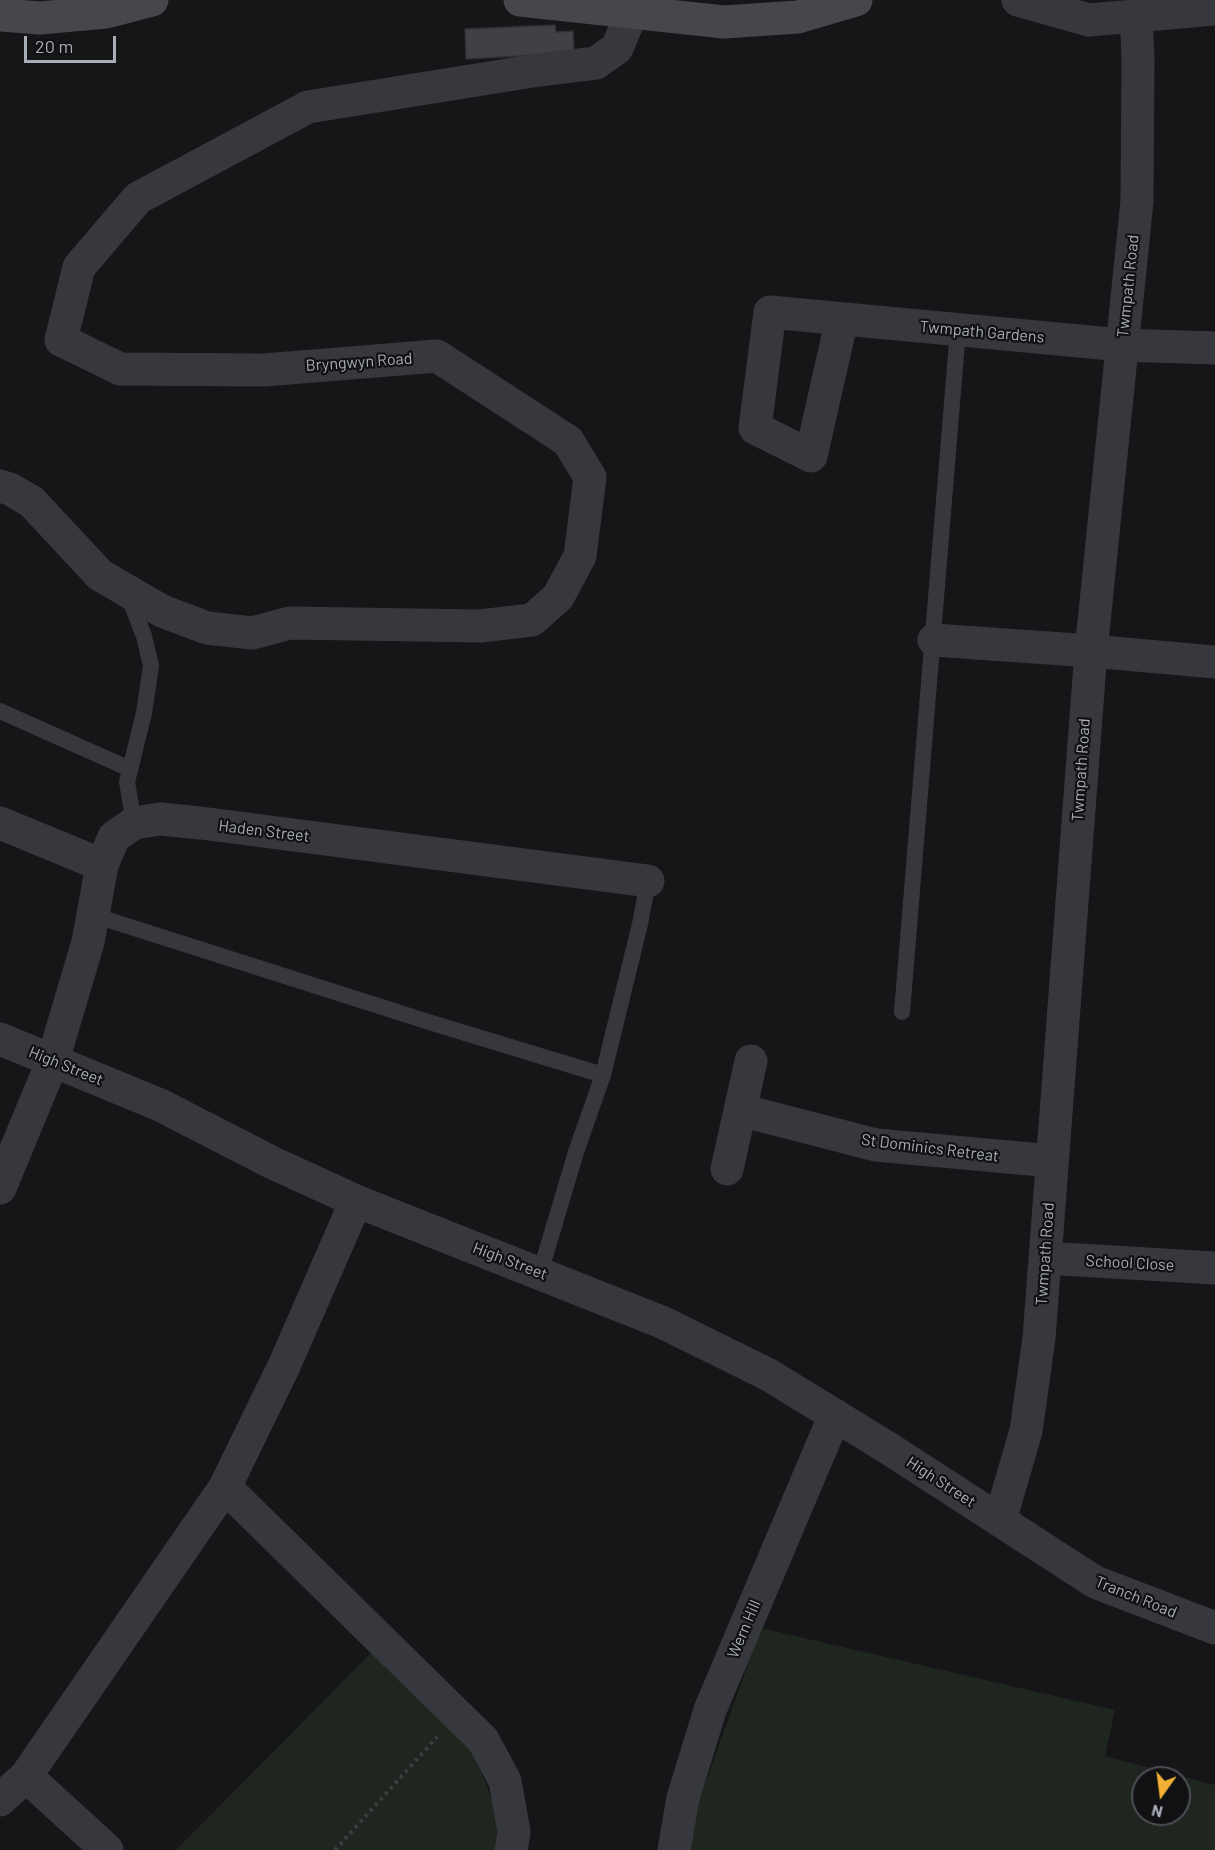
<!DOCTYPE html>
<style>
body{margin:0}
#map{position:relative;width:1215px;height:1850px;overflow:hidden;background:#161618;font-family:Barlow,sans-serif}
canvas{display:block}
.north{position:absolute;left:1131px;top:1766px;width:60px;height:60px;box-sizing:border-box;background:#111113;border:2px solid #4d4f55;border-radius:50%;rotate:194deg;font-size:16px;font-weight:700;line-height:24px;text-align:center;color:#a8adb8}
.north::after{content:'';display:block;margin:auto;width:21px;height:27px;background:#f2b134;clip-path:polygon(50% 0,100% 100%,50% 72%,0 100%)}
.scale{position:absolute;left:24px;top:36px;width:92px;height:27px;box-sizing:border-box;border:3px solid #a8adb8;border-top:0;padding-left:8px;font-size:18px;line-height:21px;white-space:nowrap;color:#a8adb8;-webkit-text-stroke:4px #111113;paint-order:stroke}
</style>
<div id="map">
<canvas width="1215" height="1850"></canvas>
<div class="north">N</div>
<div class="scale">20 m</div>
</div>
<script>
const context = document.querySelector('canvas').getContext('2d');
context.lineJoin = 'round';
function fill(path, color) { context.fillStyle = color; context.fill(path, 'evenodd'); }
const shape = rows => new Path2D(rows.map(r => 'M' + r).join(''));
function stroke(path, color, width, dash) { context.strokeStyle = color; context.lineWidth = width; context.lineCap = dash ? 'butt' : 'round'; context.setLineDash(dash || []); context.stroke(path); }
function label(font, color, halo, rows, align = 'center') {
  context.font = font + ' Barlow,sans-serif'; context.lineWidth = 4.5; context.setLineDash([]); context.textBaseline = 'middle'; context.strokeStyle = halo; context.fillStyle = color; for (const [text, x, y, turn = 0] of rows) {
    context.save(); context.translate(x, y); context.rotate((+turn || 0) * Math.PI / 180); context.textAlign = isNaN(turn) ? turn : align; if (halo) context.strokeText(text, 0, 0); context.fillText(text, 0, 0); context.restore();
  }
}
fill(shape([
 [761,1628,1115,1710,1105,1756,1215,1785,1215,1850,689,1850,696,1809],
 [1143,1778,1179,1778,1179,1814,1143,1814],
 [373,1651,471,1751,487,1786,499,1824,494,1850,176,1850]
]), '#1e261f');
const building = shape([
 [555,25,556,32,573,31,574,51,521,56,466,59,465,29,555,25]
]);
fill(building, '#404145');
stroke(building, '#303034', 1.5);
stroke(shape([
 [335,1850,437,1737]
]), '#3d3f44', 4, [3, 4.5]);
stroke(shape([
 [128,595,144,636,151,666,144,713,127,782,134,823],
 [0,711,130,769],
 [93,915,432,1023,603,1075],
 [902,1012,958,330],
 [540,1273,576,1152,603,1075,640,924,648,881]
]), '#37383d', 16);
stroke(shape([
 [1018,0,1089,20,1215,9],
 [842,319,811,456,755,428,770,312,1122,345,1215,348],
 [0,486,10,489,32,502,100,575,162,611,207,628,252,633,290,623,480,626,532,620,558,597,580,556,590,477,568,441,437,356,264,370,120,369,61,340,79,267,138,198,308,107,539,70,596,63,617,48,632,12],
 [934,640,1091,651,1215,662],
 [0,823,102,865],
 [0,1039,160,1105,273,1163,356,1201,664,1323,769,1375,888,1448,1095,1582,1215,1628],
 [740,1110,876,1145,1052,1161],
 [727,1169,751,1061],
 [0,1188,53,1060,88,942,102,865,114,837,134,823,160,819,201,823,648,881],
 [1045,1258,1215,1268],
 [225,1487,483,1740,505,1781,514,1832,511,1850],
 [1000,1520,1026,1431,1039,1338,1091,651,1137,201,1138,58,1136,15],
 [26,1776,107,1850],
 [0,1800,26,1776,225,1487,284,1366,356,1201],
 [674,1850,683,1798,710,1710,835,1415]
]), '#37383d', 33);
stroke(shape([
 [520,0,724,22,798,17,856,0],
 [0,15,40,18,106,12,152,0]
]), '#45474d', 33);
label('16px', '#a8adb8', '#111113', [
 ["Twmpath Road",1128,286,-84],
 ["Twmpath Gardens",982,332,5],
 ["Bryngwyn Road",359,362,-4],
 ["Twmpath Road",1081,770,-86],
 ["Haden Street",264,831,7],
 ["High Street",66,1066,22],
 ["St Dominics Retreat",930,1148,7],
 ["Twmpath Road",1045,1254,-86],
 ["High Street",510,1261,21],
 ["School Close",1130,1263,3],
 ["High Street",941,1482,33],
 ["Tranch Road",1136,1597,22],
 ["Wern Hill",744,1629,-67]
]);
</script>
